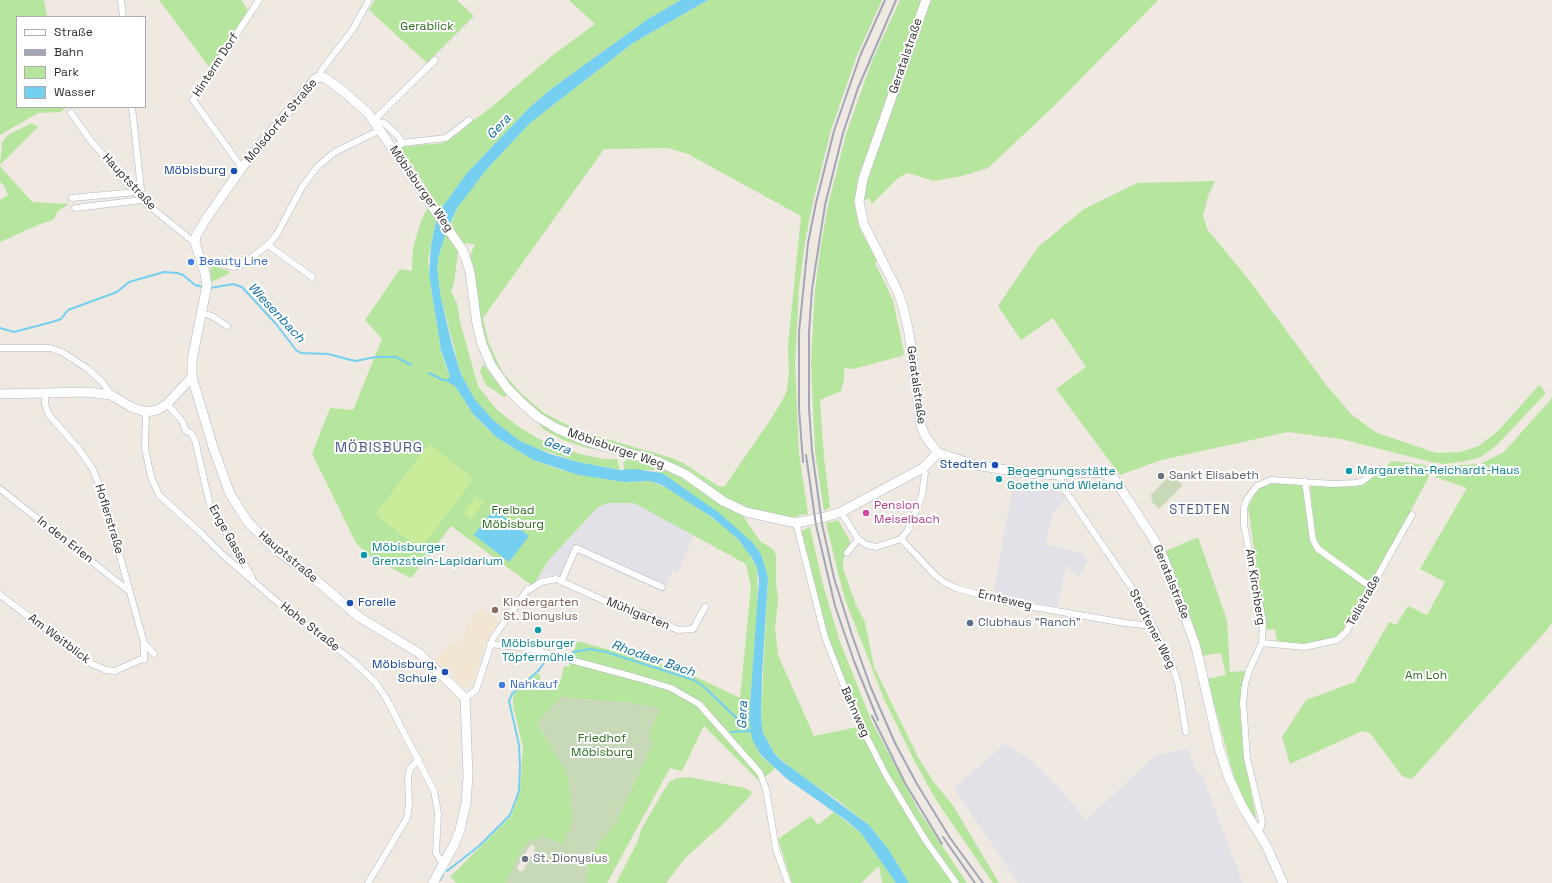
<!DOCTYPE html>
<meta charset="utf-8">
<style>
body{margin:0}
#map{position:relative;width:1552px;height:883px;overflow:hidden;background:#efe9e1;font-family:"Space Grotesk",sans-serif}
canvas{display:block}
.legend{position:absolute;left:16px;top:16px;width:130px;height:92px;box-sizing:border-box;background:#fff;border:1px solid #ababab;margin:0;padding:5px 7px;list-style:none;font-size:12px;color:#2e2e2e}
.legend li{display:flex;align-items:center;gap:8px;height:20px}
.legend b{width:20px;border:1px solid #ababab}
</style>
<div id="map">
<canvas width="1552" height="883"></canvas>
<ul class="legend">
<li><b style="height:5px;background:#fff"></b>Straße</li>
<li><b style="height:5px;background:#a3a6b8"></b>Bahn</li>
<li><b style="height:11px;background:#b6e59e"></b>Park</li>
<li><b style="height:11px;background:#75cff0"></b>Wasser</li>
</ul>
</div>
<script>
const context = document.querySelector('canvas').getContext('2d');
context.lineJoin = 'round';
function fill(path, color) { context.fillStyle = color; context.fill(path, 'evenodd'); }
const shape = rows => new Path2D(rows.map(r => 'M' + r).join(''));
function stroke(path, color, width, dash) { context.strokeStyle = color; context.lineWidth = width; context.lineCap = dash ? 'butt' : 'round'; context.setLineDash(dash || []); context.stroke(path); }
function label(font, color, halo, rows, align = 'center') {
  context.font = font + ' "Space Grotesk",sans-serif'; context.lineWidth = 4; context.setLineDash([]); context.textBaseline = 'middle'; context.strokeStyle = halo; context.fillStyle = color; for (const [text, x, y, turn = 0] of rows) {
    context.save(); context.translate(x, y); context.rotate((+turn || 0) * Math.PI / 180); context.textAlign = isNaN(turn) ? turn : align; if (halo) context.strokeText(text, 0, 0); context.fillText(text, 0, 0); context.restore();
  }
}
fill(shape([
 [1014,480,1054,486,1066,499,1052,514,1046,544,1081,553,1088,561,1079,576,1066,566,1057,607,993,595],
 [617,502,633,502,694,535,677,573,673,571,663,592,577,554,566,579,555,574,547,575,541,577,533,586,547,562,597,508,607,503],
 [1005,744,1029,758,1058,787,1086,820,1156,755,1188,749,1197,774,1201,773,1243,883,1018,883,954,788]
]), '#e3e1e8');
fill(shape([
 [481,608,499,621,486,642,473,683,466,687,463,687,435,661,452,643,454,645,458,643,465,635,466,628]
]), '#f0e6d1');
fill(shape([
 [0,0,44,0,47,17,17,17,17,107,66,107,61,112,38,113,0,135],
 [159,0,241,0,248,10,210,68],
 [375,0,457,0,474,16,427,63,369,10],
 [569,0,681,0,648,19,551,89,530,107,467,173,441,210,400,147,443,143,489,109,553,55,595,24],
 [708,0,882,0,857,55,831,130,813,202,805,242,799,288,795,363,799,453,808,514,800,515,796,517,775,516,737,505,701,482,574,433,540,415,501,375,485,343,469,258,475,244,463,243,451,224,457,208,468,192,487,169,530,123,633,43],
 [668,148,688,154,801,216,788,345,789,373,787,390,782,401,769,422,724,487,718,486,683,463,672,458,579,431,544,413,521,393,503,373,489,344,483,318,604,149],
 [900,0,922,0,859,176,854,202,859,227,877,261,875,263,893,300,904,353,902,356,853,369,844,368,844,380,841,391,820,400,824,457,830,507,824,511,815,451,811,363,815,289,821,245,828,205,846,134,872,61],
 [930,0,1158,0,1055,105,988,168,962,176,934,181,908,173,899,177,872,204,869,198,862,202,866,180],
 [32,123,38,127,0,165,2,142,8,135],
 [0,166,32,202,69,204,58,211,53,220,40,224,0,242,0,200,8,195,4,185,0,182],
 [1215,181,1208,196,1203,215,1207,229,1249,280,1327,386,1352,415,1377,433,1436,453,1460,452,1479,446,1498,431,1539,385,1546,393,1497,445,1481,457,1466,461,1445,464,1431,462,1341,439,1288,432,1161,460,1120,475,1056,389,1086,367,1053,318,1021,340,998,306,1038,247,1084,209,1137,183],
 [428,207,436,221,428,259,429,275,441,350,446,367,455,386,473,414,484,426,496,437,533,460,561,470,624,482,650,481,672,490,729,530,746,549,757,568,758,602,749,719,760,755,775,768,760,782,704,726,682,771,670,768,607,883,587,883,588,858,617,820,653,743,649,737,650,731,660,708,631,703,561,697,537,723,568,775,572,822,563,844,539,839,530,840,505,883,457,883,450,877,511,816,520,791,523,747,513,706,513,695,535,675,540,674,540,684,560,683,564,666,569,667,577,641,677,668,740,698,751,587,746,564,634,503,607,503,597,508,547,562,533,586,451,526,411,578,373,559,356,543,312,454,330,408,353,410,382,339,365,320,400,269,412,271,413,248,421,221],
 [446,233,458,251,454,283,451,291,457,303,460,322,478,386,497,410,519,427,539,439,580,454,604,459,617,459,620,470,578,462,533,447,520,441,492,420,474,398,461,374,441,298,437,268,439,255],
 [213,266,229,271,229,274,211,282,210,269],
 [484,365,506,394,506,396,504,397,486,385,480,372,482,366],
 [1552,398,1552,623,1547,630,1412,779,1402,776,1370,733,1362,731,1290,764,1282,737,1306,700,1355,682,1389,622,1396,625,1408,606,1427,615,1445,582,1420,569,1467,488,1435,477,1442,466,1480,464,1504,452],
 [542,424,605,451,587,448,563,440,543,429,540,425],
 [628,459,655,465,679,476,721,504,743,516,760,541,774,550,776,556,776,584,778,599,775,628,778,655,814,736,862,726,826,636,799,532,810,527,822,581,839,639,871,720,919,811,967,883,909,883,889,850,869,825,836,799,797,773,774,753,763,733,761,719,768,577,761,554,654,470,624,470,623,463],
 [1392,461,1425,465,1431,473,1371,584,1320,546,1316,539,1310,487,1312,485,1333,487,1357,486,1377,475],
 [1273,482,1299,483,1304,489,1311,543,1314,548,1368,589,1345,628,1340,635,1333,639,1301,644,1277,642,1275,629,1266,630,1248,507,1256,492,1261,487],
 [838,520,849,539,850,544,843,560,843,568,856,605,865,622,874,667,918,757,933,781,954,807,999,883,993,883,936,800,914,760,884,699,846,602,839,577,826,523],
 [1198,537,1227,620,1230,672,1246,671,1241,690,1240,709,1244,757,1256,817,1255,822,1236,784,1207,679,1226,675,1221,653,1201,656,1164,552],
 [689,777,745,788,752,792,750,796,721,826,686,857,666,883,616,883,638,841,641,830,664,790,670,781,678,778],
 [834,812,861,833,896,883,882,883,879,866,861,883,792,883,778,839,811,816,818,825]
]), '#b6e59e');
fill(shape([
 [1171,474,1183,485,1159,509,1151,501,1153,499,1150,496],
 [561,697,631,703,660,708,650,731,649,737,653,743,617,820,588,858,587,883,505,883,522,848,530,840,539,839,541,835,563,844,572,822,568,775,537,722],
 [531,844,535,847,534,851,523,871,519,871,517,867]
]), '#c8d9b8');
fill(shape([
 [429,444,474,479,420,549,375,514],
 [476,496,484,502,471,520,463,513]
]), '#c9ec9a');
fill(shape([
 [681,0,708,0,633,43,530,123,487,169,457,208,446,233,439,255,437,268,441,298,452,345,461,374,474,398,493,420,520,441,550,454,578,462,620,470,634,469,662,473,718,512,752,542,761,554,768,577,762,677,761,719,763,733,774,753,782,761,869,825,889,850,909,883,896,883,861,833,847,821,787,779,761,755,752,739,749,719,759,581,757,568,752,558,738,539,713,518,662,485,650,481,624,482,579,475,533,460,496,437,473,414,455,386,447,382,450,376,441,350,429,275,431,245,436,221,441,209,467,173,530,107,551,89,648,19],
 [494,509,529,536,509,562,474,535]
]), '#75cff0');
stroke(shape([
 [210,288,233,284,242,287,276,324,296,350,301,353,328,354,355,361,376,357,396,357,411,365],
 [0,328,14,332,52,322,61,319,68,310,117,292,129,282,164,272,177,273,183,275,195,285,203,287],
 [429,373,443,380,448,380],
 [573,652,590,649,606,652,694,680,704,687,751,732],
 [731,732,749,731],
 [447,871,479,846,510,815,519,791,520,766,519,745,509,701,512,694,539,670,546,660],
 [440,880,443,875]
]), '#75cff0', 2);
const street = shape([
 [121,0,123,17],
 [319,77,321,71,353,29,369,0],
 [132,107,142,198],
 [71,113,91,141,142,200,195,243],
 [373,121,435,60],
 [373,121,384,123,398,136,402,143,395,151],
 [402,143,446,138,469,120],
 [243,166,240,165,193,100,259,0],
 [72,198,136,192],
 [75,208,142,200],
 [268,245,312,277],
 [201,263,210,261,234,267,243,264,268,245,277,234,302,187,318,166,335,152,380,130],
 [202,313,212,316,227,326],
 [0,348,50,348,62,352,88,369,103,383,111,395],
 [45,392,45,405,49,415,78,448,92,468,102,491,144,643,144,660],
 [167,404,182,421,186,431,191,433,195,440,210,505,252,577],
 [146,412,145,448,151,477,159,495,201,533,223,555,275,600,354,662,375,682,386,698,434,791,438,813,436,853,443,864],
 [1059,475,1064,489,1140,600,1170,660,1178,683,1186,732],
 [1305,481,1313,540,1318,549,1371,587],
 [0,489,129,591],
 [841,512,858,539,867,545,876,547,901,539,908,530,922,496,925,473,923,468],
 [796,523,825,637,854,712,886,775,926,841,956,883],
 [901,539,936,576,945,583,956,588,1005,602,1125,623,1152,626],
 [847,553,858,539],
 [562,580,576,548,662,587],
 [526,592,541,582,556,579,634,614,642,613,678,630,693,629,705,607],
 [0,595,92,664,106,670,115,671,144,658],
 [144,643,154,654],
 [1262,643,1304,647,1337,640,1346,632,1412,515],
 [490,644,526,648,638,678,671,688,699,704,760,773,766,789,776,849,788,883],
 [465,698,476,690,493,638,528,589],
 [1257,830,1261,827,1262,821,1247,758,1243,702,1245,684,1250,668,1262,643,1263,621,1244,525,1244,508,1247,499,1257,486,1271,480,1334,484,1355,483,1361,482,1379,469],
 [368,883,407,818,409,805,408,778,410,769,419,759]
]);
const secondary = shape([
 [926,0,863,179,859,202,864,225,898,292,903,307,909,333,921,425,925,436,938,453,976,465,1025,473,1059,475,1089,472,1103,473,1115,480,1153,538,1164,559,1196,647,1219,748,1229,778,1242,806,1266,845,1283,883],
 [0,394,88,392,111,395,131,407,146,412,157,410,167,404,192,377],
 [433,883,454,845,460,830,466,803,468,776,465,698,419,653,359,617,310,575,275,549,248,522,230,494,213,447,192,377,192,360,207,285,205,273,195,243,196,236,206,219,243,166,315,79,319,77,325,78,343,91,368,113,434,209,462,249,466,259,470,272,477,324,482,344,491,365,507,388,522,403,538,417,556,428,589,442,657,461,685,474,723,501,746,512,796,523,825,517,841,512,923,468,938,453]
]);
stroke(street, '#b4b7c1', 7);
stroke(secondary, '#b4b7c1', 10);
stroke(street, '#fff', 6);
stroke(secondary, '#fff', 9);
stroke(shape([
 [896,0,858,88,843,133,825,205,812,289,809,332,809,409,812,451,822,524,834,578,852,635,871,688,895,743,917,784,950,838,983,883],
 [806,455,816,525,835,606,854,661,878,720],
 [803,462,799,409,799,332,808,243,816,203,834,131,860,56,885,0],
 [872,716,905,783,942,844],
 [943,837,975,883]
]), '#a3a6b8', 2);
for (const [x, y, r, color] of [
 [234,171,4,"#1a4fb4"],
 [191,262,4,"#3f7fe0"],
 [995,465,4,"#1a4fb4"],
 [1349,471,4,"#0f9aa8"],
 [1161,476,4,"#6b7280"],
 [999,479,4,"#0f9aa8"],
 [866,513,4,"#d1479c"],
 [364,555,4,"#0f9aa8"],
 [350,603,4,"#1a4fb4"],
 [495,610,4,"#8d6e63"],
 [970,623,4,"#5c6f8a"],
 [538,630,4,"#0f9aa8"],
 [445,672,4,"#1a4fb4"],
 [502,685,4,"#3f7fe0"],
 [525,859,4,"#6b7280"]
]) { const dot = new Path2D(); dot.arc(x, y, r, 0, 2 * Math.PI); context.fillStyle = color; context.fill(dot); stroke(dot, '#fff', 1.5); }
label('12px', '#2c6e1b', '#fff', [
 ["Gerablick",427,27],
 ["Freibad",513,511],
 ["Möbisburg",513,525],
 ["Am Loh",1426,676],
 ["Friedhof",602,739],
 ["Möbisburg",602,753]
]);
label('12px', '#2e2e2e', '#fff', [
 ["Geratalstraße",906,56,-71],
 ["Hinterm Dorf",216,65,-57],
 ["Molsdorfer Straße",281,121,-50],
 ["Hauptstraße",129,182,47],
 ["Möbisburger Weg",421,189,55],
 ["Geratalstraße",916,385,82],
 ["Möbisburger Weg",616,449,19],
 ["Hoflerstraße",109,519,73],
 ["Enge Gasse",228,535,61],
 ["In den Erlen",65,540,38],
 ["Hauptstraße",288,557,40],
 ["Geratalstraße",1171,582,68],
 ["Am Kirchberg",1255,587,81],
 ["Ernteweg",1005,600,13],
 ["Tellstraße",1364,601,-61],
 ["Mühlgarten",638,614,22],
 ["Hohe Straße",310,627,38],
 ["Stedtener Weg",1152,629,63],
 ["Am Weitblick",59,639,37],
 ["Bahnweg",855,712,66]
]);
label('12px', '#164399', '#fff', [
 ["Möbisburg",226,171],
 ["Stedten",987,465],
 ["Forelle",358,603,"left"],
 ["Möbisburg,",437,665],
 ["Schule",437,679]
], 'right');
label('12px', '#366cbe', '#fff', [
 ["Beauty Line",199,262],
 ["Nahkauf",510,685]
], 'left');
label('12px', '#0d838f', '#fff', [
 ["Margaretha-Reichardt-Haus",1357,471],
 ["Begegnungsstätte",1007,472],
 ["Goethe und Wieland",1007,486],
 ["Möbisburger",372,548],
 ["Grenzstein-Lapidarium",372,562],
 ["Möbisburger",538,644,"center"],
 ["Töpfermühle",538,658,"center"]
], 'left');
label('12px', '#5b616d', '#fff', [
 ["Sankt Elisabeth",1169,476],
 ["St. Dionysius",533,859]
], 'left');
label('12px', '#b23c85', '#fff', [
 ["Pension",874,506],
 ["Meiselbach",874,520]
], 'left');
label('12px', '#785e54', '#fff', [
 ["Kindergarten",503,603],
 ["St. Dionysius",503,617]
], 'left');
label('12px', '#4e5e75', '#fff', [
 ["Clubhaus \"Ranch\"",978,623]
], 'left');
label('italic 13px', '#0d6fa3', '#fff', [
 ["Gera",499,127,-46],
 ["Wiesenbach",276,313,47],
 ["Gera",557,446,22],
 ["Rhodaer Bach",653,659,19],
 ["Gera",743,715,-88]
]);
context.letterSpacing = '1px';
label('13px', '#4d5680', '#fff', [
 ["STEDTEN",1200,510]
]);
context.letterSpacing = '0px';
context.letterSpacing = '1px';
label('14px', '#4d5680', '#fff', [
 ["MÖBISBURG",379,448]
]);
context.letterSpacing = '0px';
</script>
